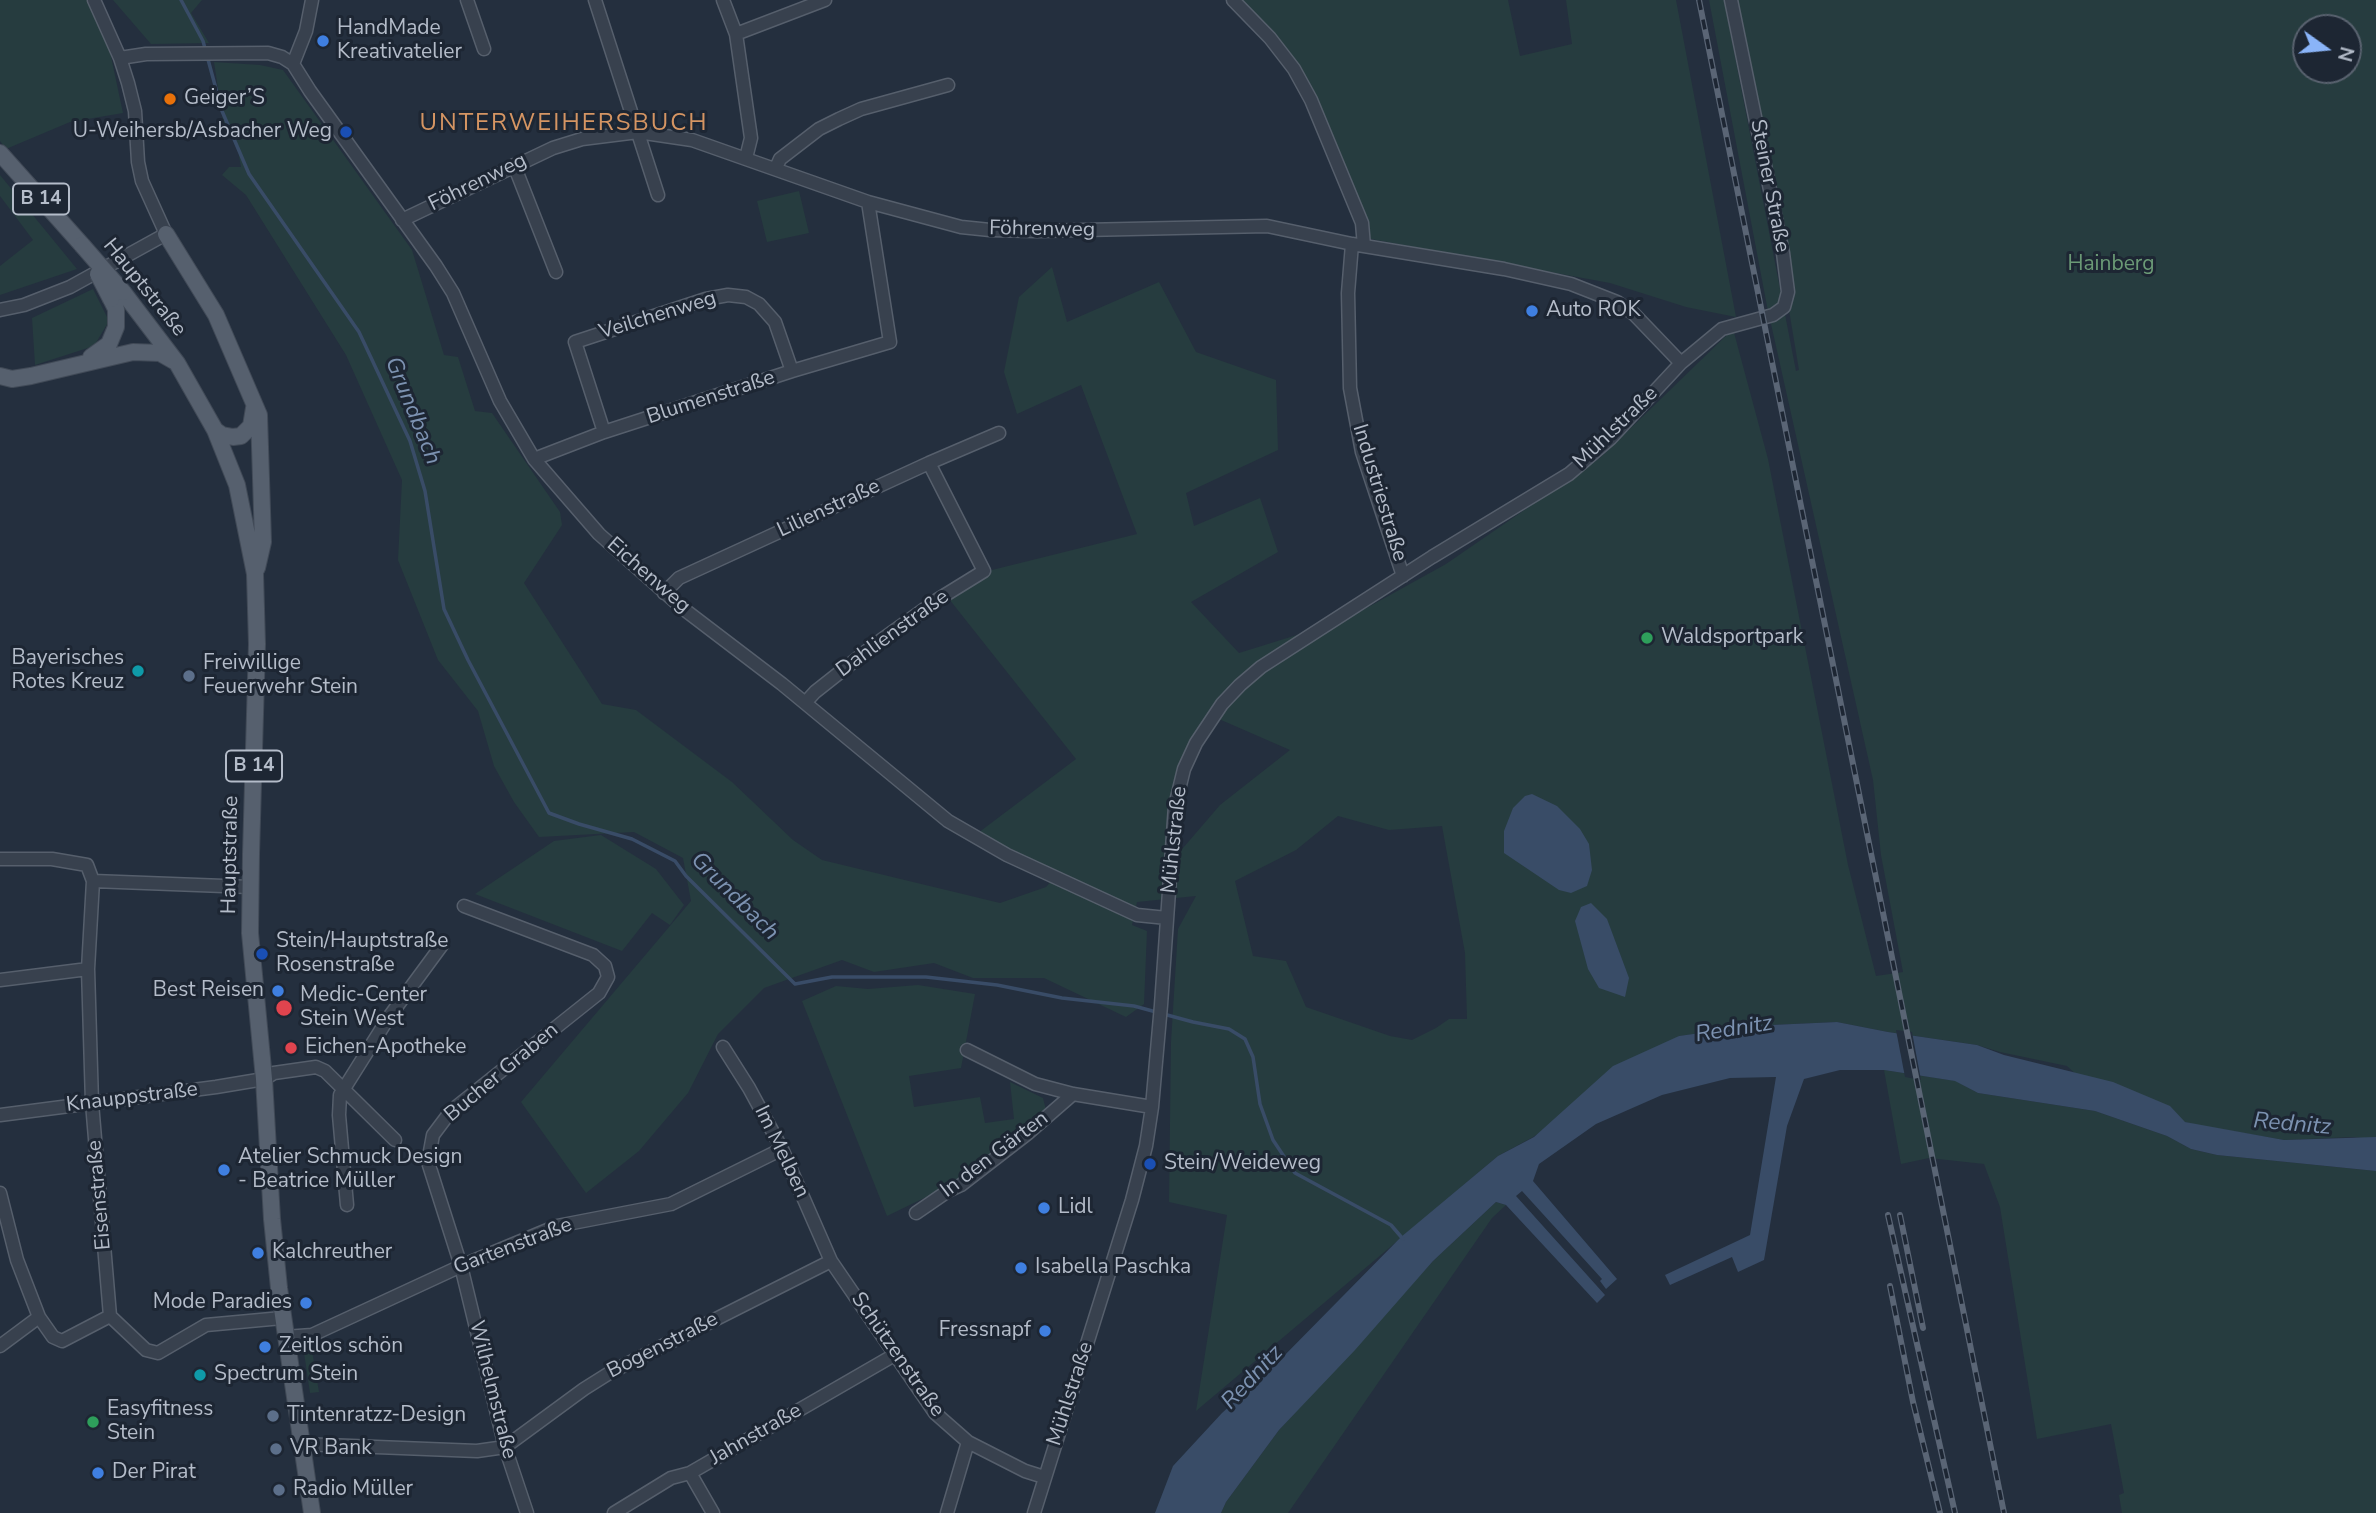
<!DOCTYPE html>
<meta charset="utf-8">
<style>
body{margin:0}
#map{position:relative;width:2376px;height:1513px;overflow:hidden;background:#242f3e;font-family:"Nunito Sans",sans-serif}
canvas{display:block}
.north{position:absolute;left:2292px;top:14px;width:70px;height:70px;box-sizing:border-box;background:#1d2633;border:2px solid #59626f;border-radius:50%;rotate:105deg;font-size:19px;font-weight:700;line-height:28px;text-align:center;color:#b4bcc9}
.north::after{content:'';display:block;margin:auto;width:24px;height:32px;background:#8ab4f8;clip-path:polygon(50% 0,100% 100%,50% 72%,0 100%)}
</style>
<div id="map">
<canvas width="2376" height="1513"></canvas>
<div class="north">N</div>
</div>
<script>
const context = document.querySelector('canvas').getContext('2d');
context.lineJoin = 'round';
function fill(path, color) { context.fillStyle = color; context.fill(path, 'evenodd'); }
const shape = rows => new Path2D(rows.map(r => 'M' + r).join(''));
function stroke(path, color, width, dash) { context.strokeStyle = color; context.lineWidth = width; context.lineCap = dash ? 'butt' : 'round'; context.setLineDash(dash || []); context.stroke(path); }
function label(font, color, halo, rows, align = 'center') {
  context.font = font + ' "Nunito Sans",sans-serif'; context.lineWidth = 6; context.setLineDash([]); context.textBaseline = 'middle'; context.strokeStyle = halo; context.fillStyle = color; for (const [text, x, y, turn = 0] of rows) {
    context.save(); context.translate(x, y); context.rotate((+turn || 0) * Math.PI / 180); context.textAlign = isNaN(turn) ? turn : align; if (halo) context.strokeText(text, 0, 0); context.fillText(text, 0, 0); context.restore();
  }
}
fill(shape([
 [0,0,99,0,123,113,70,122,6,149,0,141],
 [113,0,202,0,191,13,209,43,151,44],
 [1239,0,1508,0,1520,56,1572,44,1566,0,1676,0,1736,317,1686,307,1610,283,1371,239,1329,127],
 [1709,0,1724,0,1796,371,1799,370,1778,244,1725,0,2376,0,2376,1140,2353,1137,2284,1140,2196,1125,2163,1116,2089,1087,2067,1066,2000,1052,1977,1045,1888,1032,1837,1022,1749,1026,1679,1036,1533,1137,1498,1156,1196,1411,1227,1215,1169,1202,1171,1042,1178,929,1196,896,1137,902,1132,925,1147,931,1144,1004,1126,1017,1044,978,973,978,934,963,874,972,842,960,764,988,718,1034,688,1093,639,1151,586,1193,521,1102,691,901,683,858,634,832,539,837,514,802,494,766,478,711,438,660,398,560,402,480,346,355,246,195,222,175,229,167,241,167,236,140,225,134,214,62,260,65,283,70,412,250,444,355,458,357,475,411,492,413,560,512,562,525,524,583,602,704,636,710,732,782,793,840,822,860,1000,903,1046,887,1058,874,978,833,1076,759,949,599,992,570,1137,534,1081,385,1017,414,1004,372,1019,297,1052,267,1067,322,1159,282,1196,352,1276,380,1278,450,1186,493,1194,526,1260,498,1278,552,1191,602,1239,653,1345,620,1446,564,1600,458,1733,329,1768,459,1848,865,1876,976,1903,972,1881,855,1873,780,1767,306],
 [2306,28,2348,28,2348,70,2306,70],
 [1212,716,1290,750,1220,805,1177,855,1177,804],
 [1338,816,1389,830,1442,826,1465,953,1467,1019,1449,1019,1436,1028,1412,1040,1390,1036,1306,1007,1286,961,1253,956,1235,881,1296,850],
 [0,175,77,269,0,295,0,266,33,240,0,196],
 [799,191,809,233,767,242,757,201],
 [93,289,109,321,94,346,35,365,32,318],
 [601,835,656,869,684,905,670,925,652,913,622,951,475,894,554,841],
 [918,985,975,994,961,1068,909,1076,914,1107,980,1097,985,1123,1014,1119,1010,1082,1043,1098,1046,1110,1004,1146,951,1185,887,1216,802,1001,836,986,868,989],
 [1884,1070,1956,1081,1978,1093,2095,1111,2167,1136,2191,1149,2217,1155,2376,1171,2376,1513,2122,1513,2119,1495,2124,1493,2111,1424,2037,1439,2000,1207,1984,1164,1929,1158,1901,1164],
 [1496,1202,1506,1205,1492,1218,1288,1513,1221,1513,1226,1502,1279,1430,1433,1261],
 [311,1345,319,1392,310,1393,303,1346]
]), '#263c3f');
fill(shape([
 [1532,794,1557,806,1580,829,1589,844,1592,870,1587,886,1571,893,1559,890,1504,853,1504,831,1513,808,1525,796],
 [1591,903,1607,919,1629,978,1625,997,1599,988,1588,969,1575,921,1581,907],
 [1837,1022,1888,1032,1977,1045,2004,1055,2113,1082,2170,1106,2185,1122,2284,1140,2376,1137,2376,1171,2217,1155,2191,1149,2167,1136,2095,1111,1978,1093,1955,1081,1884,1070,1840,1070,1804,1079,1787,1126,1764,1260,1738,1272,1732,1257,1670,1285,1665,1275,1750,1235,1776,1077,1730,1078,1662,1095,1596,1124,1539,1164,1533,1181,1617,1279,1606,1289,1600,1281,1602,1279,1522,1191,1516,1196,1605,1295,1597,1303,1506,1205,1496,1202,1433,1261,1355,1350,1279,1430,1226,1502,1221,1513,1155,1513,1173,1466,1222,1413,1278,1362,1401,1237,1498,1156,1534,1137,1613,1066,1679,1036,1749,1026]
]), '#394c67');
fill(shape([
 [1896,1030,1912,1032,1921,1080,1905,1077]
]), '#242f3e');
stroke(shape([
 [181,0,203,41,222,111,249,174,359,332,410,441,425,491,444,609,468,660,549,813,579,824,632,839,675,861,686,876,795,984,832,977,926,977,997,985,1062,998,1134,1006,1193,1022,1229,1029,1245,1039,1253,1057,1260,1104,1273,1140,1295,1173,1391,1225,1403,1239]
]), '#394c67', 3.5);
const minor = shape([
 [467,0,484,49],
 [595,0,658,195],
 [723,0,736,34,751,138,746,158],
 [1233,0,1270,38,1294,69,1311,100,1362,223,1364,246],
 [736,34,825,0],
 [120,58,146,54,268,53,282,57,293,64,310,91,436,266,453,293,500,401,534,459,599,534,681,607,782,684,948,821,1007,855,1137,915,1167,918],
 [293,64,306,31,312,0],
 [514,165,556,272],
 [776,168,780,159,819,129,839,119,861,109,948,85],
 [402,220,553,148,582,139,638,132,692,140,868,202,961,227,990,230,1037,231,1267,226,1352,244,1504,269,1571,284,1617,302,1634,314,1681,363],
 [1352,244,1348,293,1350,388,1362,452,1403,576],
 [0,310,24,305,70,287,166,234,142,181,138,162,135,111,128,83,120,58,94,0],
 [604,432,575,342,706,299,728,295,746,297,759,304,775,322,792,371],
 [534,459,604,432,792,371,890,342,868,202],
 [664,593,679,578,929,463,999,433],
 [805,703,815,692,877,643,937,600,984,571,929,463],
 [0,859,52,859,87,865,93,881,88,969,92,1103,110,1316,146,1350,158,1353,206,1325,282,1318],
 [93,881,250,887],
 [464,906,593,955,605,966,608,977,599,993,451,1111,433,1135,428,1162,461,1266,505,1447,527,1513],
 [0,980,88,969],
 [723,1047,749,1088,782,1149,831,1261,935,1413,968,1442,1025,1471,1044,1477],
 [967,1050,1035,1084,1073,1094,1152,1107],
 [0,1115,216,1087,264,1079,274,1073,316,1067,325,1071,395,1140],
 [0,1193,17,1260,39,1317,53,1337,62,1341,110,1316],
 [347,1205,339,1115,340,1095,389,1017,442,945],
 [916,1213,948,1191,961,1185,1027,1134,1073,1094],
 [285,1337,312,1335,461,1266,557,1226,671,1204,782,1149],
 [0,1346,39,1317],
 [301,1444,477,1451,505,1447,584,1389,611,1372,831,1261],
 [690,1473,713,1513],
 [614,1513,671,1478,690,1473,896,1354],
 [947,1513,968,1442],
 [1034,1513,1132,1200,1146,1146,1152,1107,1161,1005,1175,806,1184,769,1196,743,1222,704,1240,685,1261,667,1432,557,1569,474,1611,438,1681,363,1722,329,1773,315,1784,307,1788,292,1783,253,1731,0]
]);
const major = shape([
 [0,153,82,245],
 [166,234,216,315,259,415,263,542,257,568],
 [123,292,177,363,215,430,237,485,255,574,257,644,251,854,250,933,264,1079,272,1219,279,1288,312,1513],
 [91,357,109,344,116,327,116,309,111,299],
 [0,376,12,379,31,376,133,352,160,353,174,361],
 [215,430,222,435,233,437,241,436,251,426,254,408]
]);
stroke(minor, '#565f6c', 15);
stroke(major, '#414a57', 18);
stroke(minor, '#38414e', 12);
stroke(major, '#56606e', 16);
const rail = shape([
 [1699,0,2004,1513],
 [1888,1215,1955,1513],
 [1900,1215,1923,1328],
 [1890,1286,1913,1402,1940,1513]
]);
stroke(rail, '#5a6575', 6);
stroke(rail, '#1d2633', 3.5, [10]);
const majorBridge = shape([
 [82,245,123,292],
 [98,274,111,299]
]);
stroke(majorBridge, '#414a57', 18, []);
stroke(majorBridge, '#56606e', 16);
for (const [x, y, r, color] of [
 [323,41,7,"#3f7fe0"],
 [170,99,7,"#e8710a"],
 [346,132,7,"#1a4fb4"],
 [1532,311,7,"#3f7fe0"],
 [1647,638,7,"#2e9e5b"],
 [138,671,7,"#0f9aa8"],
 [189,676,7,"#5c6f8a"],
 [262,954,7,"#1a4fb4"],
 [278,991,7,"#3f7fe0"],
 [284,1008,9,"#e0444e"],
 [291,1048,7,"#e0444e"],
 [1150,1164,7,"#1a4fb4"],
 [224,1170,7,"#3f7fe0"],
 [1044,1208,7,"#3f7fe0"],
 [258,1253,7,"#3f7fe0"],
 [1021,1268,7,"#3f7fe0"],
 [306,1303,7,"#3f7fe0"],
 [1045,1331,7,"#3f7fe0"],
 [265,1347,7,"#3f7fe0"],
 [200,1375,7,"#0f9aa8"],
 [273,1416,7,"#5c6f8a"],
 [93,1422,7,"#2e9e5b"],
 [276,1449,7,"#5c6f8a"],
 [98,1473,7,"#3f7fe0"],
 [279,1490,7,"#5c6f8a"]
]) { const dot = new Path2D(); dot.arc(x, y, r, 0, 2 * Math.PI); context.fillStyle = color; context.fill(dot); stroke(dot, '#1d2633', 2.5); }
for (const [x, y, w] of [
 [41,199,56],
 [254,766,56]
]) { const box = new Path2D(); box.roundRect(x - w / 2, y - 15.5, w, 31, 5); context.fillStyle = '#1d2633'; context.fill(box); stroke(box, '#b4bcc9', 2); }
label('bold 19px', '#b4bcc9', null, [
 ["B 14",41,199],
 ["B 14",254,766]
]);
label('21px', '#b4bcc9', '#1d2633', [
 ["HandMade",337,29],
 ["Kreativatelier",337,53],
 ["Geiger’S",184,99],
 ["U-Weihersb/Asbacher Weg",332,132,"right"],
 ["Auto ROK",1546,311],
 ["Waldsportpark",1661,638],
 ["Bayerisches",124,659,"right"],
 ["Rotes Kreuz",124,683,"right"],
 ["Freiwillige",203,664],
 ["Feuerwehr Stein",203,688],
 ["Stein/Hauptstraße",276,942],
 ["Rosenstraße",276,966],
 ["Best Reisen",264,991,"right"],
 ["Medic-Center",300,996],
 ["Stein West",300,1020],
 ["Eichen-Apotheke",305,1048],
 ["Atelier Schmuck Design",238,1158],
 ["- Beatrice Müller",238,1182],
 ["Stein/Weideweg",1164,1164],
 ["Lidl",1058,1208],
 ["Kalchreuther",272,1253],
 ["Isabella Paschka",1035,1268],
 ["Mode Paradies",292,1303,"right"],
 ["Fressnapf",1031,1331,"right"],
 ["Zeitlos schön",279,1347],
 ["Spectrum Stein",214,1375],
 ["Easyfitness",107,1410],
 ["Stein",107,1434],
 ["Tintenratzz-Design",287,1416],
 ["VR Bank",290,1449],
 ["Der Pirat",112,1473],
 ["Radio Müller",293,1490]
], 'left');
label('21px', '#b4bcc9', '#1d2633', [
 ["Föhrenweg",478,183,-26],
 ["Steiner Straße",1769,186,79],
 ["Föhrenweg",1042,230,1],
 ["Hauptstraße",144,288,51],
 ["Veilchenweg",658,316,-17],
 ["Blumenstraße",711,398,-18],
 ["Mühlstraße",1616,428,-44],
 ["Industriestraße",1379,493,73],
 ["Lilienstraße",829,509,-25],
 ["Eichenweg",648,576,41],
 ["Dahlienstraße",893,634,-36],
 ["Mühlstraße",1175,840,-84],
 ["Hauptstraße",231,855,-89],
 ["Bucher Graben",502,1073,-40],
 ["Knauppstraße",132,1098,-7],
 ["Im Melben",781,1152,64],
 ["In den Gärten",995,1155,-37],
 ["Eisenstraße",100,1195,-95],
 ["Gartenstraße",513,1247,-21],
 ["Bogenstraße",663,1346,-27],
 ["Schützenstraße",897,1355,55],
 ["Wilhelmstraße",492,1390,76],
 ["Mühlstraße",1071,1394,-72],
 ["Jahnstraße",756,1435,-30]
]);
label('21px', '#6b9a76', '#1d2633', [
 ["Hainberg",2111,265]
]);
label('italic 23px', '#7c92b1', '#1d2633', [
 ["Grundbach",412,411,68],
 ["Grundbach",734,897,45],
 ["Rednitz",1734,1030,-9],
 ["Rednitz",2292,1125,5],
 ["Rednitz",1253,1378,-47]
]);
context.letterSpacing = '2px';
label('24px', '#d59563', '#1d2633', [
 ["UNTERWEIHERSBUCH",564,124]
]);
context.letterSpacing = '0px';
</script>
